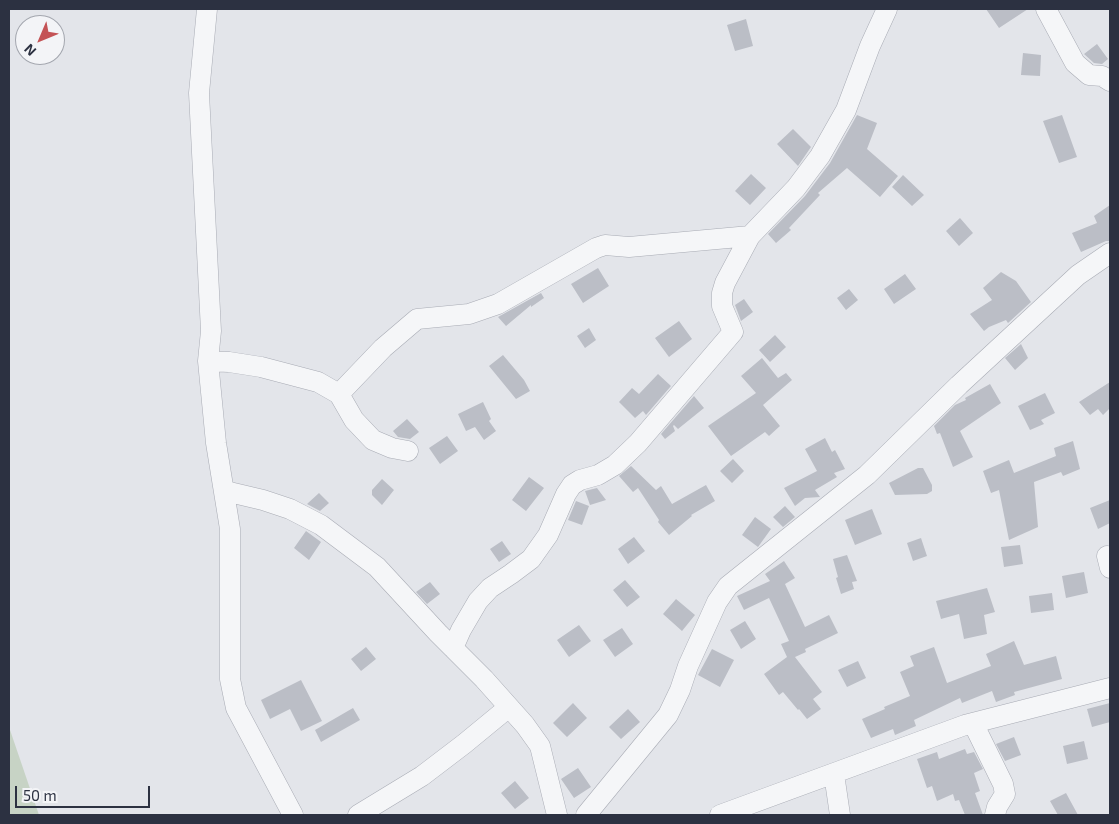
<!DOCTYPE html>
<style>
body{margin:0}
#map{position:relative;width:1119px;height:824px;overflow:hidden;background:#e3e5ea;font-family:"Exo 2",sans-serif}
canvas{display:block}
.frame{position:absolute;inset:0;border:10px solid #2c3141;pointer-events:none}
.north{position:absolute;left:15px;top:15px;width:50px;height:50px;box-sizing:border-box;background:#f3f4f7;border:1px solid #a3a6ae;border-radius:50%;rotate:225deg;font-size:14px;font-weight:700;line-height:20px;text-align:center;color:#2c3141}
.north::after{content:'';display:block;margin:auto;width:18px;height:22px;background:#c45356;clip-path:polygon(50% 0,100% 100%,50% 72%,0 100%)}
.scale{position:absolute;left:15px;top:786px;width:135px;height:22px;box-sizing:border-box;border:2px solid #2c3141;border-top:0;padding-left:6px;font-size:15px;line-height:18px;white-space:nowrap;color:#2c3141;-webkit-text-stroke:4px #f3f4f7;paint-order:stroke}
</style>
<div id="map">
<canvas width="1119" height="824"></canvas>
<div class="frame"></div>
<div class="north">N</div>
<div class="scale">50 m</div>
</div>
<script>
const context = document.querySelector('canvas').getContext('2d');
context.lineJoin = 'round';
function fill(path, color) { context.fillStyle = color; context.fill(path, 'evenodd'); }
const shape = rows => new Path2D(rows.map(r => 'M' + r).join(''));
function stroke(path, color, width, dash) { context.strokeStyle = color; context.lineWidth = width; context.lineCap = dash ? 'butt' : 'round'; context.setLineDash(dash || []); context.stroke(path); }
fill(shape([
 [9,727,39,815,9,815]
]), '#c7d3c5');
fill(shape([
 [986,9,1028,9,999,28],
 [746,19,753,46,735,51,727,25],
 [1097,44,1108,59,1102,64,1094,63,1084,54],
 [1023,53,1041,55,1040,76,1021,75],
 [857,115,877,123,867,149,898,176,880,197,847,168,818,193,820,195,789,228,791,230,776,243,768,234,805,196,830,163],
 [1062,115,1077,157,1059,163,1043,121],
 [793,129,811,147,798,166,777,144],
 [751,174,766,188,750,205,735,191],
 [903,175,924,195,912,206,892,187],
 [1110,205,1110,241,1106,241,1081,252,1072,233,1097,223,1094,216],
 [960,218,973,233,959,246,946,231],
 [598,268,609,286,583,303,571,284],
 [1001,272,1016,281,1031,302,1008,323,1006,320,989,327,984,331,970,314,992,300,983,288],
 [905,274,916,289,894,304,884,289],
 [849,289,858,300,846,310,837,298],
 [541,293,544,298,531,307,531,305,506,326,498,317],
 [744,299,753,312,741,321,735,305],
 [679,321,692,339,669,357,655,338],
 [589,328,596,340,585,348,577,336],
 [775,335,786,347,770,362,759,350],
 [1021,344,1028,358,1015,370,1005,358],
 [503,355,524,380,530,391,516,399,489,366],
 [762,358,778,378,786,373,792,380,763,405,780,426,769,436,765,432,731,456,708,426,756,393,741,376],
 [658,374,671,386,646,415,643,411,635,418,619,402,632,388,639,394],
 [1110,382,1110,408,1103,415,1098,409,1090,415,1079,402],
 [990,384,1001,403,960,431,973,457,953,467,940,433,937,434,934,426,955,405,966,400,965,398],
 [1045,393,1055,413,1041,420,1044,424,1030,430,1018,406],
 [694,396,704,408,678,429,674,425,673,426,675,431,665,439,661,434],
 [483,402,491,419,489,421,496,431,484,440,475,427,466,431,458,414],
 [407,419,419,432,410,439,398,437,393,431],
 [447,436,458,451,440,464,429,448],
 [825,438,832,452,835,450,845,469,834,473,837,477,815,490,820,497,805,498,795,506,784,488,817,471,805,449],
 [1073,441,1080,469,1063,476,1061,472,1034,482,1038,527,1009,540,999,490,991,493,983,471,1009,460,1014,473,1056,456,1054,448],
 [733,459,744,471,732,483,720,471],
 [631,466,656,490,661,486,672,504,706,485,715,501,691,515,692,516,669,535,658,522,659,520,638,488,633,492,619,476],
 [918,468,923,468,932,485,932,491,927,494,895,495,889,483],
 [529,477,544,488,526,511,512,500],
 [382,479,394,490,382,505,372,495,372,490],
 [597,488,606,500,590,505,585,491],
 [319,493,329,503,320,511,307,504],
 [1110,500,1110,523,1098,529,1090,508],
 [576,501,589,506,582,525,568,520],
 [785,506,795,517,783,527,773,517],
 [872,509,882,534,855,545,845,520],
 [755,517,771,529,758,547,742,535],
 [306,531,321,542,309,560,294,548],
 [634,537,645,551,628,564,618,549],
 [921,538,927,556,913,561,907,543],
 [502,541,511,554,499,562,490,549],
 [1020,545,1023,564,1004,567,1001,547],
 [847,555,857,581,852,582,854,589,841,594,836,578,838,577,833,559],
 [784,561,795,578,785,584,805,627,829,615,838,633,805,649,806,652,795,657,822,692,813,699,821,709,807,719,799,709,798,710,783,692,779,695,764,674,787,657,781,644,789,641,769,598,744,610,737,596,770,581,765,574],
 [1084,572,1088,593,1066,598,1062,576],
 [625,580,640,597,627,607,613,590],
 [430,582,440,594,427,604,416,592],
 [987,588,995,612,984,615,987,634,964,639,959,614,941,619,936,601],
 [1052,593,1054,610,1031,613,1029,596],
 [676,599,695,615,682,631,663,614],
 [745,621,756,639,741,649,730,630],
 [579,625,591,641,569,657,557,640],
 [622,628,633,644,615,657,603,640],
 [1014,641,1024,665,1056,656,1062,679,1014,692,1015,695,996,702,992,691,962,703,960,698,914,720,916,726,895,735,893,729,871,738,862,719,885,709,884,707,910,696,900,672,914,666,910,656,934,647,947,683,991,666,986,654],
 [366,647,376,659,361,671,351,659],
 [712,649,734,660,720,687,698,675],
 [858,661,866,678,847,687,838,670],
 [301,680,322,721,301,731,290,709,270,719,261,700],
 [573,703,587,718,567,737,553,723],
 [1110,703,1110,722,1092,727,1087,709],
 [353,708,360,720,321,742,315,730],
 [628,709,640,722,621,739,609,727],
 [1014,737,1021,755,1005,761,996,744],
 [1084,741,1088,759,1067,764,1063,746],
 [965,749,967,754,974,752,983,769,974,773,980,791,975,793,983,815,965,815,959,800,955,801,953,794,937,801,932,786,927,788,917,759,937,752,939,759],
 [578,768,591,787,574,798,561,779],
 [515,781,529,798,515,809,501,793],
 [1066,793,1078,815,1058,815,1050,801]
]), '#bbbec6');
const minor = shape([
 [207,9,199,93,211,331,208,361,216,443,230,529,230,679,236,708,293,815],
 [1046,9,1075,63,1089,75,1102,76,1110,81],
 [208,361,229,362,261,367,318,382,339,394,354,420,373,440,392,448,408,451],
 [339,394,383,348,417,319,469,314,498,304,596,248,605,245,629,247,750,236],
 [225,491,263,500,290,509,321,525,377,567,438,633,484,679,525,725,540,746,557,815],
 [1107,556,1110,568],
 [453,648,461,630,478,601,490,588,511,574,531,559,548,535,566,494,572,485,580,480,598,475,615,465,638,443,733,332,722,306,722,293,725,283,750,236,796,188,820,156,846,110,870,46,887,9],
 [973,723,1003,784,1005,794,997,807,995,815],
 [834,774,840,815],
 [358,815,422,776,464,744,509,707],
 [586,815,668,715,680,690,688,666,717,602,728,586,867,475,959,385,1078,275,1110,253],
 [720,815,965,725,1110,688]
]);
stroke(minor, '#a8abb4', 21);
stroke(minor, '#f5f6f8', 20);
</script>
